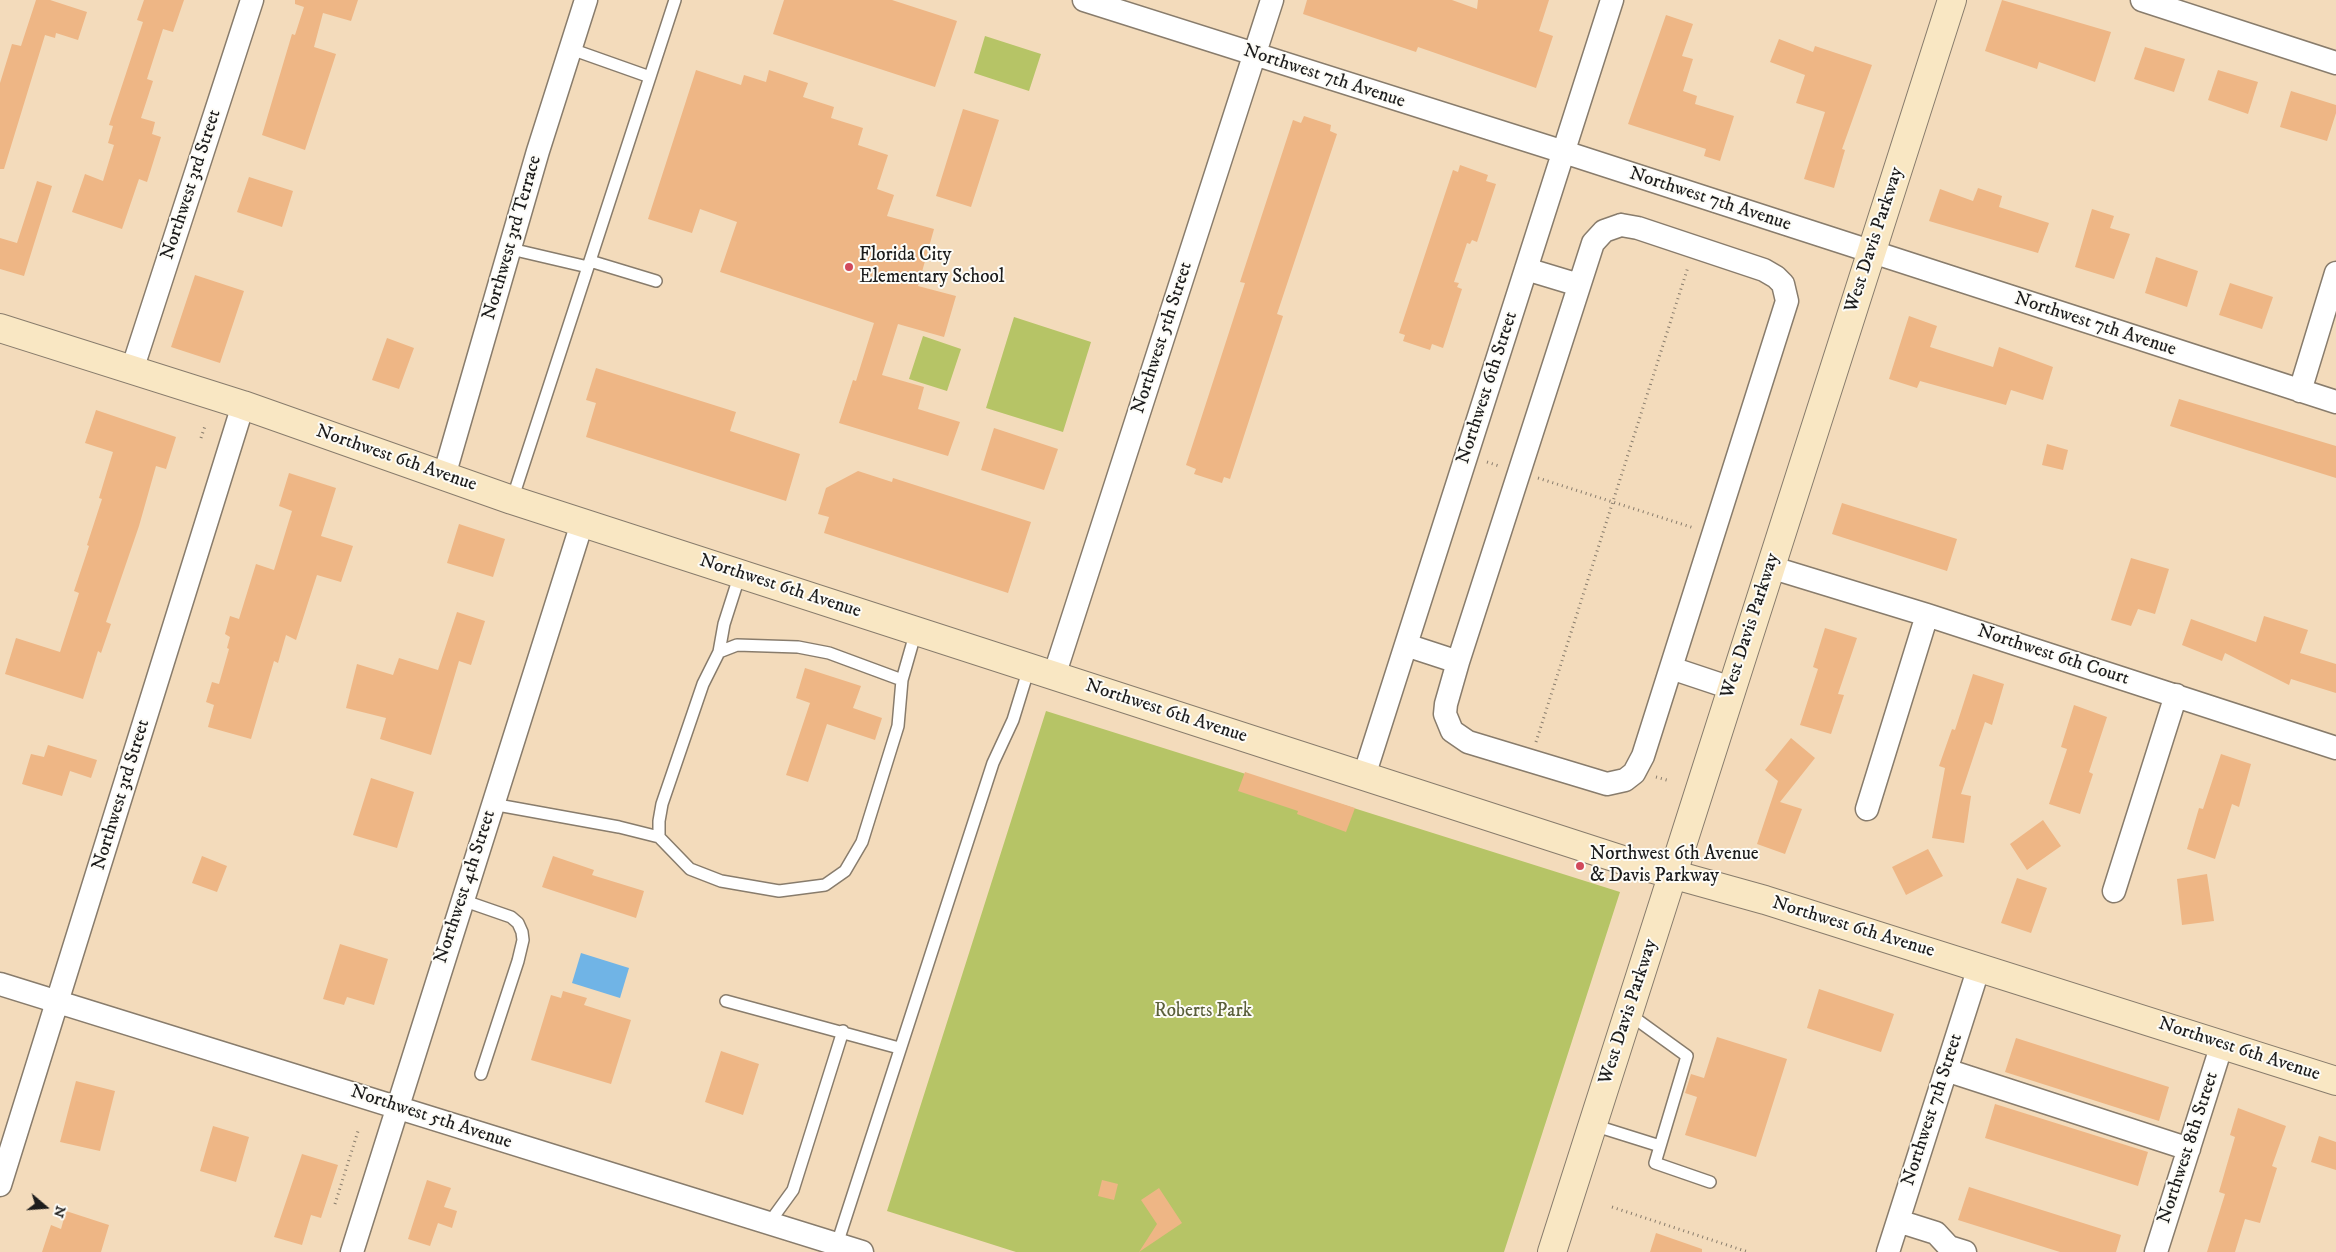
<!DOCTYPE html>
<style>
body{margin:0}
#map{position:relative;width:2336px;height:1252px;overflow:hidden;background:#f3dbbb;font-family:"IM FELL DW Pica",serif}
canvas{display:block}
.north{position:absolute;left:20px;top:1182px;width:50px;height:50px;-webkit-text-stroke:4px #fdfcf7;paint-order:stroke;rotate:108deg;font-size:14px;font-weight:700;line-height:20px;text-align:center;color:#1c1c1c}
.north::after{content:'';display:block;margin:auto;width:18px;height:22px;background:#1c1c1c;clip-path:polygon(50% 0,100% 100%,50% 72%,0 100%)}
</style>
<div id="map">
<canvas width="2336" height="1252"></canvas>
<div class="north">N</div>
</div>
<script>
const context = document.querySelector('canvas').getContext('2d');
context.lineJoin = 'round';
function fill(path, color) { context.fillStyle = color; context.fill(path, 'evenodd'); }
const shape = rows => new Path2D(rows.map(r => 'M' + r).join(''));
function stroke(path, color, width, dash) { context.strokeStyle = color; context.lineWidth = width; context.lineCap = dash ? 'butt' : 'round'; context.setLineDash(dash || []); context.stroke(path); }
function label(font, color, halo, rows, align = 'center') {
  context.font = font + ' "IM FELL DW Pica",serif'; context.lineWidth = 4; context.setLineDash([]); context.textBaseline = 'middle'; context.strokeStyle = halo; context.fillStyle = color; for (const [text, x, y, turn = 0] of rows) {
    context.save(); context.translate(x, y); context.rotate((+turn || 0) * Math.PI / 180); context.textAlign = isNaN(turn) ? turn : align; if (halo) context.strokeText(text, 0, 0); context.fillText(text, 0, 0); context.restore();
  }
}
fill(shape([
 [985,36,1041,54,1029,91,974,73],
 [1014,317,1091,342,1063,432,986,408],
 [923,336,961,349,947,391,909,379],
 [1046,711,1620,892,1504,1252,1016,1252,887,1211]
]), '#b6c466');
fill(shape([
 [581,953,629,968,620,998,572,983]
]), '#70b4e6');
fill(shape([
 [36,0,50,0,87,12,78,40,56,33,55,38,45,35,4,169,0,169,0,83,12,44,21,46],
 [144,0,184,0,173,32,163,29,147,79,153,81,141,118,155,122,152,134,161,137,147,182,139,179,122,229,72,212,85,174,103,181,114,145,108,143,113,126,109,125,143,22,137,20],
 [295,0,358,0,351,21,323,13,314,47,336,54,305,150,262,135,292,34,295,35,304,7,295,4],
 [784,0,892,0,957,21,935,87,773,34],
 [1307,0,1452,0,1477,9,1478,0,1549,0,1539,31,1553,36,1536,88,1418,47,1416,52,1303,14],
 [2002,0,2111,32,2095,82,2039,62,2037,69,1985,51],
 [1666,15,1693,24,1682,56,1693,59,1683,91,1697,96,1695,104,1734,116,1720,161,1704,156,1706,149,1628,124],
 [1779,39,1813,52,1815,46,1872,65,1842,149,1845,150,1834,188,1804,179,1825,112,1796,103,1805,75,1770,62],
 [2145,47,2185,59,2174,92,2134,79],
 [696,70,741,85,744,75,766,82,769,70,808,83,803,97,834,107,831,118,863,128,858,145,888,155,877,189,894,195,887,216,934,229,918,286,956,296,944,337,898,324,882,375,924,387,918,409,960,422,948,456,839,423,853,380,856,381,874,323,720,272,737,222,700,209,692,233,648,219],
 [2218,70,2258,82,2248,114,2208,100],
 [2291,91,2336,105,2336,113,2327,141,2280,127],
 [963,109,999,120,971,207,936,196],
 [1304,116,1331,125,1330,131,1337,134,1277,314,1283,316,1230,479,1224,477,1222,483,1194,474,1196,469,1186,465,1245,283,1240,282,1293,120,1301,123],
 [1460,165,1488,175,1486,181,1496,184,1477,242,1472,240,1470,244,1467,243,1454,282,1459,283,1457,287,1462,289,1443,348,1432,344,1430,350,1403,341,1405,335,1399,333,1453,170,1458,172],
 [249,177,293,191,282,227,237,212],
 [37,181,52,186,24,276,0,269,0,238,17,243],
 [1978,188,2002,196,1999,207,2049,223,2038,253,1929,221,1940,189,1973,201],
 [2092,209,2114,216,2110,228,2130,234,2114,279,2075,267],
 [2156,257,2198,271,2187,307,2145,293],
 [195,275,244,291,220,363,171,347],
 [2230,283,2273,297,2262,329,2219,315],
 [1909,316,1937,326,1930,347,1993,367,1999,347,2053,367,2043,400,2011,390,2006,405,1920,381,1917,388,1889,379],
 [387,338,414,348,399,389,372,380],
 [596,368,736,412,730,431,800,454,786,501,586,437,596,403,586,400],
 [2179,399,2336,446,2336,478,2170,426],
 [96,410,176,437,166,469,156,466,139,526,106,622,111,624,101,653,98,651,83,699,5,674,16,638,60,652,79,593,74,591,89,546,87,545,102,499,99,498,113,452,85,443],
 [994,428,1058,449,1044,490,981,470],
 [2047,444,2068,450,2063,470,2042,465],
 [858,471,892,482,893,478,1031,522,1008,593,824,533,829,517,818,514,826,488],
 [289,473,336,488,321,536,353,546,341,582,317,575,296,640,286,635,278,663,274,661,251,739,208,727,214,705,206,702,212,682,219,684,229,649,227,648,230,637,225,634,230,616,239,619,256,564,274,570,292,511,279,506],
 [1842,503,1957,539,1947,571,1832,534],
 [459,524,505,539,493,577,447,563],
 [2131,558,2169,569,2155,614,2138,609,2131,626,2111,620],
 [457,612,485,621,471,665,459,661,431,755,380,739,386,718,346,708,357,664,393,675,399,658,438,670],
 [2264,616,2308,630,2300,653,2336,664,2336,693,2291,679,2289,685,2225,653,2222,661,2182,645,2191,619,2256,642],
 [1825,628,1857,638,1838,694,1844,695,1831,734,1800,725,1818,669,1813,667],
 [805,668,861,686,853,708,882,718,875,740,827,724,808,782,786,775,810,703,796,698],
 [1973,674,2004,684,1992,725,1985,722,1961,794,1971,796,1964,843,1932,838,1945,768,1939,766,1952,729,1955,730],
 [2074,705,2107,717,2089,772,2093,774,2080,814,2049,804,2067,749,2061,747],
 [1791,738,1815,758,1780,802,1802,809,1785,854,1757,844,1778,781,1765,770],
 [48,745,97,760,91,778,70,771,62,796,22,784,31,754,44,757],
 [2221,754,2251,764,2239,807,2232,804,2215,859,2187,849,2199,808,2203,809],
 [1245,772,1355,808,1346,832,1297,814,1298,811,1238,791],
 [371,778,414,792,397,848,353,835],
 [2043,820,2061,846,2027,870,2010,844],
 [1928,849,1943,876,1906,895,1892,867],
 [202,856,227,866,217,892,192,883],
 [553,856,594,870,592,875,644,891,636,918,542,887],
 [2207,874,2214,921,2182,925,2177,879],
 [2017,878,2047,888,2031,933,2001,923],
 [340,944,388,959,374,1005,347,997,344,1005,323,999],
 [1819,989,1894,1014,1881,1052,1807,1028],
 [563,991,587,998,584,1005,631,1020,611,1084,531,1060,551,995,561,998],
 [1717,1037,1787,1059,1756,1157,1685,1135,1697,1097,1685,1093,1691,1074,1704,1078],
 [2016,1038,2169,1087,2159,1121,2005,1072],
 [721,1051,759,1064,743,1115,705,1102],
 [76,1081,115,1091,100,1151,60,1142],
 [1995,1104,2148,1152,2138,1186,1985,1138],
 [2238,1108,2286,1126,2272,1166,2277,1168,2260,1223,2245,1219,2235,1252,2207,1252,2225,1194,2219,1192,2235,1137,2230,1135],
 [213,1126,249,1137,236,1182,200,1171],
 [2319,1136,2336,1142,2336,1170,2311,1162],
 [302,1154,338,1165,321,1218,311,1215,302,1245,274,1237],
 [427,1180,451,1188,444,1207,457,1211,452,1228,438,1223,430,1246,408,1239],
 [1102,1180,1118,1184,1114,1200,1098,1196],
 [1969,1187,2121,1235,2116,1252,2060,1252,1958,1220],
 [1159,1188,1182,1223,1139,1252,1157,1224,1141,1200],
 [66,1211,109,1225,101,1252,42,1252,51,1225,61,1229],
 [1656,1233,1702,1249,1702,1252,1650,1252]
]), '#eeb685');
const lane = shape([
 [571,49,650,77],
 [511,249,588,267],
 [590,261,656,281],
 [512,500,675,0],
 [719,652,724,624,740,574],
 [492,804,619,827,659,837,690,869,721,881,779,891,825,885,845,871,862,842,898,726,902,680,916,631],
 [659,837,659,821,662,804,703,684,719,652,737,645,798,647,829,653,902,680],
 [462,900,511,917,518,923,522,932,523,940,518,961,481,1074],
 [726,1001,899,1048],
 [1629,1014,1687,1056,1655,1163,1710,1182],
 [1593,1125,1660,1146],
 [769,1223,793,1190,843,1031],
 [837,1244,993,763,1013,720,1029,668]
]);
const street = shape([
 [1084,0,1564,152,2336,402],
 [2142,0,2336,63],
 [1621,225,1638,228,1764,270,1776,277,1783,284,1787,301,1643,756,1634,773,1625,780,1607,784,1468,742,1452,731,1445,714,1446,704,1458,662,1593,243,1604,231,1621,225],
 [1526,269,1579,285],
 [132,370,252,0],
 [2300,391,2336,273],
 [444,476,538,151,586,0],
 [1770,567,1927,615,2336,748],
 [1406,645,1458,662],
 [1671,668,1731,688],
 [1054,676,1272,0],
 [1364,776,1612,0],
 [1867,809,1927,615],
 [2114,891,2176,695],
 [0,984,862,1252],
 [1946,1070,2189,1149],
 [0,1185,243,405],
 [1898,1221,1936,1233,1949,1247,1965,1252],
 [352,1252,582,523],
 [1888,1252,1979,967],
 [2156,1252,2222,1044]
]);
const secondary = shape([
 [0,328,243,405,512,500,1632,863,1765,900,2336,1081],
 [1552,1252,1952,0]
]);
stroke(lane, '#887c6c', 14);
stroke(street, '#887c6c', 25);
stroke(secondary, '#887c6c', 30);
stroke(shape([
 [201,438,205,426],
 [1487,462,1499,466],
 [1538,478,1694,528],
 [1536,742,1688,267],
 [1656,777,1670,781],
 [335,1204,359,1128],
 [1612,1207,1748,1252]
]), '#887c6c', 3, [1, 4]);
stroke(lane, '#fff', 11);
stroke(street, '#fff', 22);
stroke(secondary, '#f9e7c3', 28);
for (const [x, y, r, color] of [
 [849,267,5,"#d1495b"],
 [1580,866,5,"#d1495b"]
]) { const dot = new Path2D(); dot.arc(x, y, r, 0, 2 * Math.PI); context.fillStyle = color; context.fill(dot); stroke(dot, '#fdfcf7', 2); }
label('19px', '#1c1c1c', '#fdfcf7', [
 ["Northwest 7th Avenue",1324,77,18],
 ["Northwest 3rd Street",192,185,-72],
 ["Northwest 7th Avenue",1710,200,18],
 ["Northwest 3rd Terrace",513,238,-74],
 ["West Davis Parkway",1875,240,-72],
 ["Northwest 7th Avenue",2095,325,18],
 ["Northwest 5th Street",1163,338,-72],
 ["Northwest 6th Street",1488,388,-72],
 ["Northwest 6th Avenue",396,459,19],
 ["Northwest 6th Avenue",780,587,18],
 ["West Davis Parkway",1751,626,-72],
 ["Northwest 6th Court",2053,656,18],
 ["Northwest 6th Avenue",1166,712,18],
 ["Northwest 3rd Street",122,795,-73],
 ["Northwest 4th Street",466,887,-72],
 ["Northwest 6th Avenue",1853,928,17],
 ["West Davis Parkway",1629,1012,-72],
 ["Northwest 6th Avenue",2239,1050,18],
 ["Northwest 7th Street",1933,1110,-72],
 ["Northwest 5th Avenue",431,1118,18],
 ["Northwest 8th Street",2189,1148,-72]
]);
label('19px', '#1c1c1c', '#fdfcf7', [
 ["Florida City",859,256],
 ["Elementary School",859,278],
 ["Northwest 6th Avenue",1590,855],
 ["& Davis Parkway",1590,877]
], 'left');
label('19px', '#5a5f3a', '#fdfcf7', [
 ["Roberts Park",1203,1012]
]);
</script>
